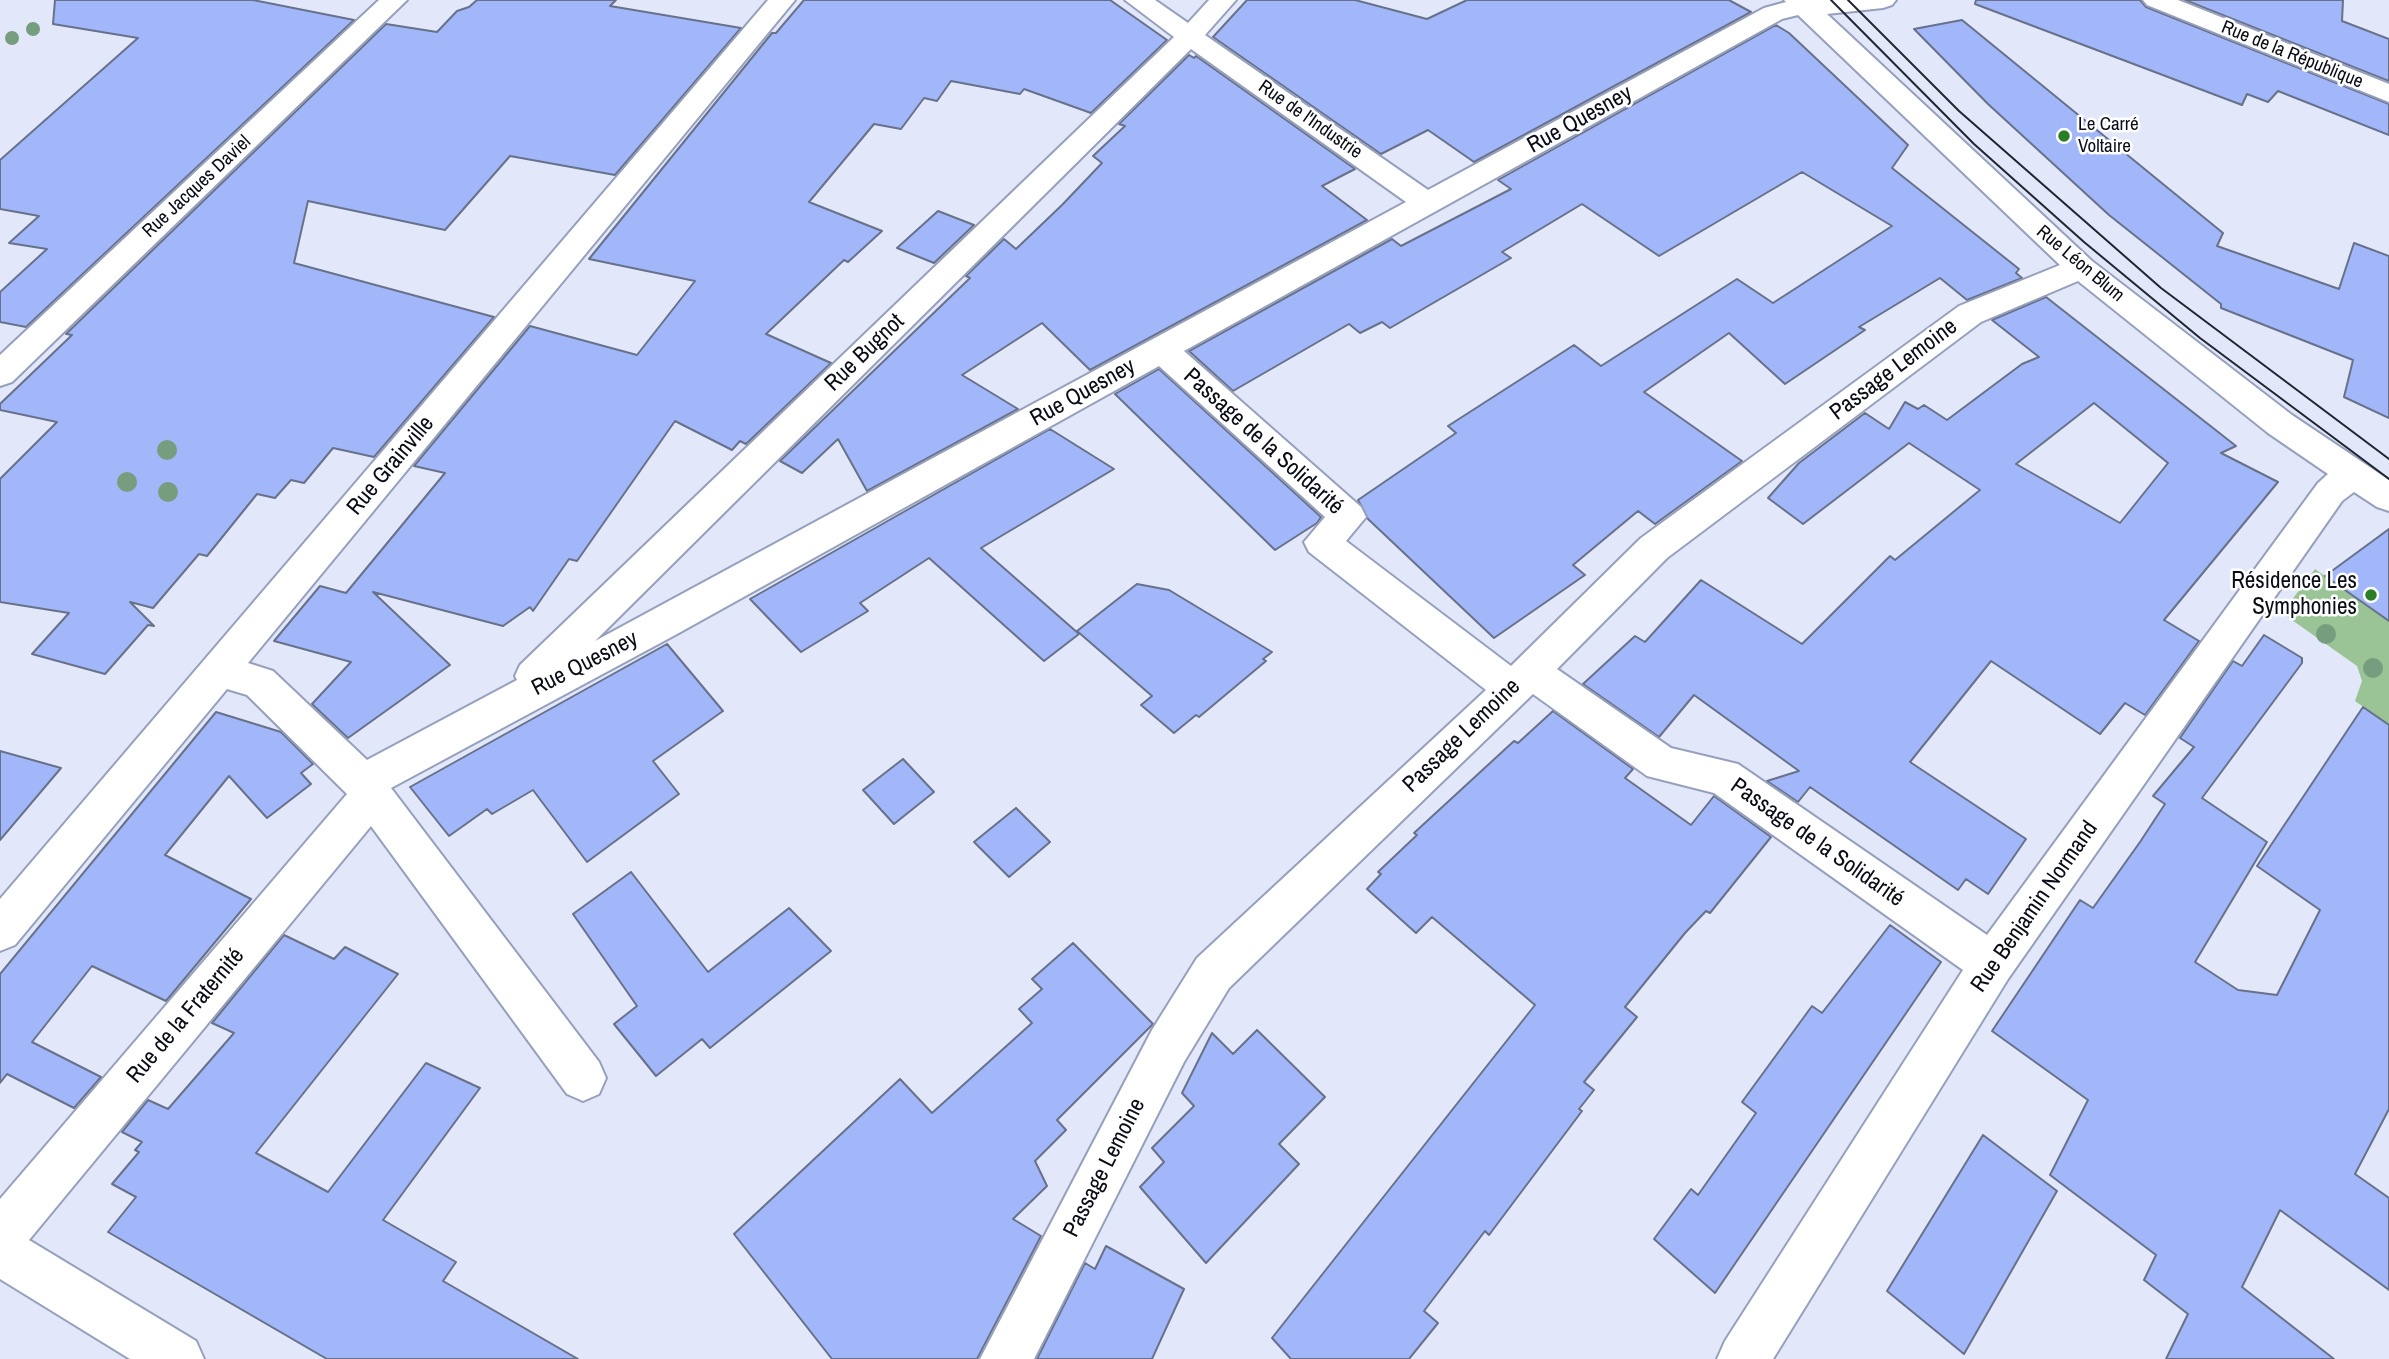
<!DOCTYPE html>
<meta charset="utf-8">
<style>
body{margin:0}
canvas{display:block;background:#e2e8fa}
</style>
<canvas width="2389" height="1359"></canvas>
<script>
const context = document.querySelector('canvas').getContext('2d');
context.lineJoin = 'round';
function fill(path, color) { context.fillStyle = color; context.fill(path, 'evenodd'); }
const shape = rows => new Path2D(rows.map(r => 'M' + r).join(''));
function stroke(path, color, width, dash) { context.strokeStyle = color; context.lineWidth = width; context.lineCap = dash ? 'butt' : 'round'; context.setLineDash(dash || []); context.stroke(path); }
function label(font, color, halo, rows, align = 'center') {
  context.font = font + ' "Archivo Narrow",sans-serif'; context.lineWidth = 5; context.setLineDash([]); context.textBaseline = 'middle'; context.strokeStyle = halo; context.fillStyle = color; for (const [text, x, y, turn = 0] of rows) {
    context.save(); context.translate(x, y); context.rotate((+turn || 0) * Math.PI / 180); context.textAlign = isNaN(turn) ? turn : align; if (halo) context.strokeText(text, 0, 0); context.fillText(text, 0, 0); context.restore();
  }
}
fill(shape([
 [2315,569,2389,621,2389,725,2355,701,2362,681,2357,666,2282,613]
]), '#9ac495');
const building = shape([
 [55,0,253,0,354,20,26,327,0,322,0,292,47,249,9,243,39,216,0,209,0,160,138,38,53,24,55,0],
 [477,0,616,0,610,6,741,28,615,175,510,156,445,230,308,201,294,263,494,317,374,457,333,448,304,483,291,480,275,498,257,494,207,556,199,554,153,608,130,602,154,626,148,625,105,674,32,654,69,613,0,602,0,479,57,422,0,410,0,404,72,335,66,334,386,24,437,32,457,11,469,7,477,0],
 [804,0,1110,0,1167,40,1091,113,1024,89,1020,94,951,81,937,101,924,98,901,129,874,124,809,202,882,231,848,262,844,260,766,334,831,363,746,444,740,441,732,450,675,421,577,561,569,559,533,611,530,607,503,626,373,592,450,665,348,738,312,704,351,662,274,641,320,586,346,593,445,473,414,466,530,326,637,355,695,281,589,259,772,33,776,33,804,0],
 [1247,0,1355,0,1427,19,1467,0,1729,0,1751,12,1474,162,1428,130,1381,154,1213,37,1247,0],
 [1976,0,2140,0,2146,7,2389,104,2389,135,2278,91,2268,102,2247,94,2242,105,1975,4,1976,0],
 [2185,0,2343,0,2342,21,2389,39,2389,81,2185,0],
 [1962,20,2223,233,2217,246,2339,289,2354,243,2389,256,2389,418,2344,397,2353,360,2221,308,2221,304,2109,215,1988,104,1914,29,1962,20],
 [1776,25,1789,33,1908,145,1892,168,2019,269,2016,273,2022,278,1967,300,1940,278,1859,327,1865,330,1785,384,1729,333,1644,392,1742,461,1655,524,1638,511,1573,565,1585,575,1494,638,1368,519,1358,500,1456,433,1448,426,1574,345,1601,366,1737,279,1773,303,1892,226,1802,172,1659,256,1582,204,1502,252,1511,258,1390,328,1382,322,1360,333,1349,324,1233,391,1189,351,1392,239,1401,246,1511,189,1498,180,1776,25],
 [1189,55,1194,58,1196,56,1355,169,1322,186,1367,220,1090,370,1042,323,962,375,1018,409,867,491,838,439,802,473,780,461,970,278,966,276,1004,239,1016,249,1062,205,1102,163,1093,156,1125,126,1119,124,1189,55],
 [938,211,974,225,934,263,897,248,938,211],
 [2046,297,2236,446,2221,453,2278,482,2164,620,2199,641,2145,715,2125,703,2100,734,1991,661,1910,762,2026,839,1988,894,1966,879,1958,890,1810,787,1798,802,1767,781,1799,771,1694,695,1659,737,1583,684,1635,636,1645,642,1701,580,1802,644,1890,556,1895,560,1980,490,1909,443,1803,524,1768,498,1799,463,1865,413,1889,429,1905,402,1918,409,1924,405,1947,420,2022,364,2039,357,1992,320,2046,297],
 [2094,403,2168,463,2120,523,2016,464,2094,403],
 [1159,369,1321,517,1317,523,1275,550,1115,394,1159,369],
 [1050,429,1114,469,981,548,1079,634,1044,661,929,558,860,603,868,611,801,652,750,599,1050,429],
 [2389,529,2389,621,2325,576,2389,529],
 [1137,584,1169,590,1272,652,1263,659,1266,661,1199,717,1196,715,1174,733,1141,705,1152,696,1077,631,1137,584],
 [2264,635,2302,658,2302,663,2202,798,2267,842,2195,962,2238,990,2277,995,2320,910,2257,866,2363,707,2389,725,2389,1109,2355,1174,2389,1198,2389,1290,2280,1210,2242,1287,2334,1359,2166,1359,2188,1314,2144,1280,2156,1255,2050,1175,2088,1100,1992,1031,2080,900,2093,908,2140,842,2165,804,2153,796,2194,747,2180,738,2233,661,2242,666,2264,635],
 [667,644,723,711,653,761,679,794,587,862,533,790,492,814,487,809,449,836,410,787,667,644],
 [1553,711,1633,769,1625,778,1691,825,1714,796,1771,837,1710,913,1706,911,1685,933,1625,1007,1637,1017,1584,1082,1594,1090,1579,1109,1582,1111,1489,1235,1485,1231,1424,1311,1438,1323,1409,1359,1291,1359,1272,1338,1535,1005,1432,917,1416,933,1367,889,1381,874,1378,872,1417,835,1414,833,1514,741,1518,743,1553,711],
 [216,712,281,732,313,764,301,773,311,784,267,818,229,776,165,855,251,899,166,1001,92,966,32,1042,101,1077,74,1108,7,1074,0,1083,0,974,216,712],
 [0,751,61,768,0,840,0,751],
 [903,759,934,792,894,824,863,790,903,759],
 [1016,808,1050,842,1009,877,974,842,1016,808],
 [631,872,708,972,789,908,831,951,710,1048,702,1039,656,1076,614,1024,637,1006,573,914,631,872],
 [1890,925,1941,962,1715,1293,1654,1239,1691,1189,1698,1195,1756,1113,1742,1102,1812,1006,1822,1013,1890,925],
 [284,935,334,959,345,947,398,974,256,1153,328,1192,426,1063,480,1088,383,1220,456,1262,443,1281,578,1359,327,1359,108,1232,136,1197,112,1184,139,1152,135,1150,142,1142,122,1132,148,1100,168,1109,234,1033,212,1023,284,935],
 [1073,943,1153,1024,1057,1120,1066,1130,1035,1161,1047,1186,1013,1219,1041,1236,977,1359,832,1359,734,1234,900,1079,932,1113,1032,1023,1019,1009,1042,989,1032,979,1073,943],
 [1257,1030,1325,1097,1279,1144,1299,1164,1206,1263,1140,1187,1164,1162,1152,1148,1194,1106,1182,1093,1212,1033,1233,1054,1257,1030],
 [1983,1135,2057,1191,1964,1354,1887,1291,1983,1135],
 [1106,1246,1184,1289,1152,1359,1037,1359,1085,1263,1095,1269,1106,1246]
]);
fill(building, '#a2b7f9');
stroke(building, '#67718a', 2);
const minor = shape([
 [379,0,407,0,12,382,0,386,0,355,379,0],
 [768,0,795,0,248,663,273,671,367,760,517,680,515,676,520,665,1174,37,1125,0,1155,0,1188,23,1209,0,1236,0,1205,35,1428,190,1764,8,1786,2,1784,0,1896,0,1892,5,1883,8,1827,14,2092,261,2292,415,2389,480,2389,511,2377,507,2354,492,2342,501,2008,979,1773,1359,1717,1359,1725,1341,1963,970,1714,793,1647,776,1533,694,1229,988,1184,1062,1034,1359,980,1359,1152,1030,1197,958,1486,690,1309,552,1304,542,1325,517,1159,366,677,634,391,788,599,1062,606,1078,599,1094,583,1101,567,1094,371,826,29,1240,196,1341,204,1359,130,1359,0,1279,0,1199,347,794,247,695,227,689,15,945,0,951,0,899,768,0],
 [1798,15,2060,265,1959,306,1641,538,1511,666,1346,541,1366,517,1361,507,1184,351,1782,19,1798,15],
 [1191,49,1406,202,595,641,1191,49],
 [2078,281,2268,433,2328,474,2318,483,1987,935,1738,764,1671,748,1557,669,1667,558,1981,322,2078,281],
 [2143,0,2178,0,2389,84,2389,102,2147,5,2143,0]
]);
stroke(minor, '#96a0bc', 4);
fill(minor, '#fff');
stroke(shape([
 [1831,0,1974,144,2084,242,2200,338,2389,479],
 [1848,0,1959,111,2161,288,2389,459]
]), '#21252f', 2);
context.fillStyle = '#779d7f';
for (const [x, y, r] of [
 [33,29,7],
 [12,38,7],
 [167,450,10],
 [127,482,10],
 [168,492,10],
 [2326,634,10],
 [2373,668,10]
]) { context.beginPath(); context.arc(x, y, r, 0, 2 * Math.PI); context.fill(); }
for (const [x, y, r, color] of [
 [2064,136,7,"#2c7d27"],
 [2371,595,7,"#2c7d27"]
]) { const dot = new Path2D(); dot.arc(x, y, r, 0, 2 * Math.PI); context.fillStyle = color; context.fill(dot); stroke(dot, '#fff', 2.5); }
label('19px', '#090c16', '#fff', [
 ["Rue de la République",2292,55,22],
 ["Rue de l'Industrie",1310,120,35],
 ["Rue Jacques Daviel",197,187,-43],
 ["Rue Léon Blum",2080,264,40]
]);
label('19px', '#090c16', '#fff', [
 ["Le Carré",2078,125],
 ["Voltaire",2078,147]
], 'left');
label('23px', '#090c16', '#fff', [
 ["Rue Quesney",1580,120,-29],
 ["Rue Bugnot",865,353,-44],
 ["Passage Lemoine",1894,370,-37],
 ["Rue Quesney",1083,393,-29],
 ["Passage de la Solidarité",1263,442,42],
 ["Rue Grainville",391,466,-50],
 ["Rue Quesney",585,664,-27],
 ["Passage Lemoine",1462,736,-44],
 ["Passage de la Solidarité",1817,843,35],
 ["Rue Benjamin Normand",2035,907,-55],
 ["Rue de la Fraternité",186,1016,-50],
 ["Passage Lemoine",1105,1168,-63]
]);
label('23px', '#090c16', '#fff', [
 ["Résidence Les",2357,582],
 ["Symphonies",2357,608]
], 'right');
</script>
